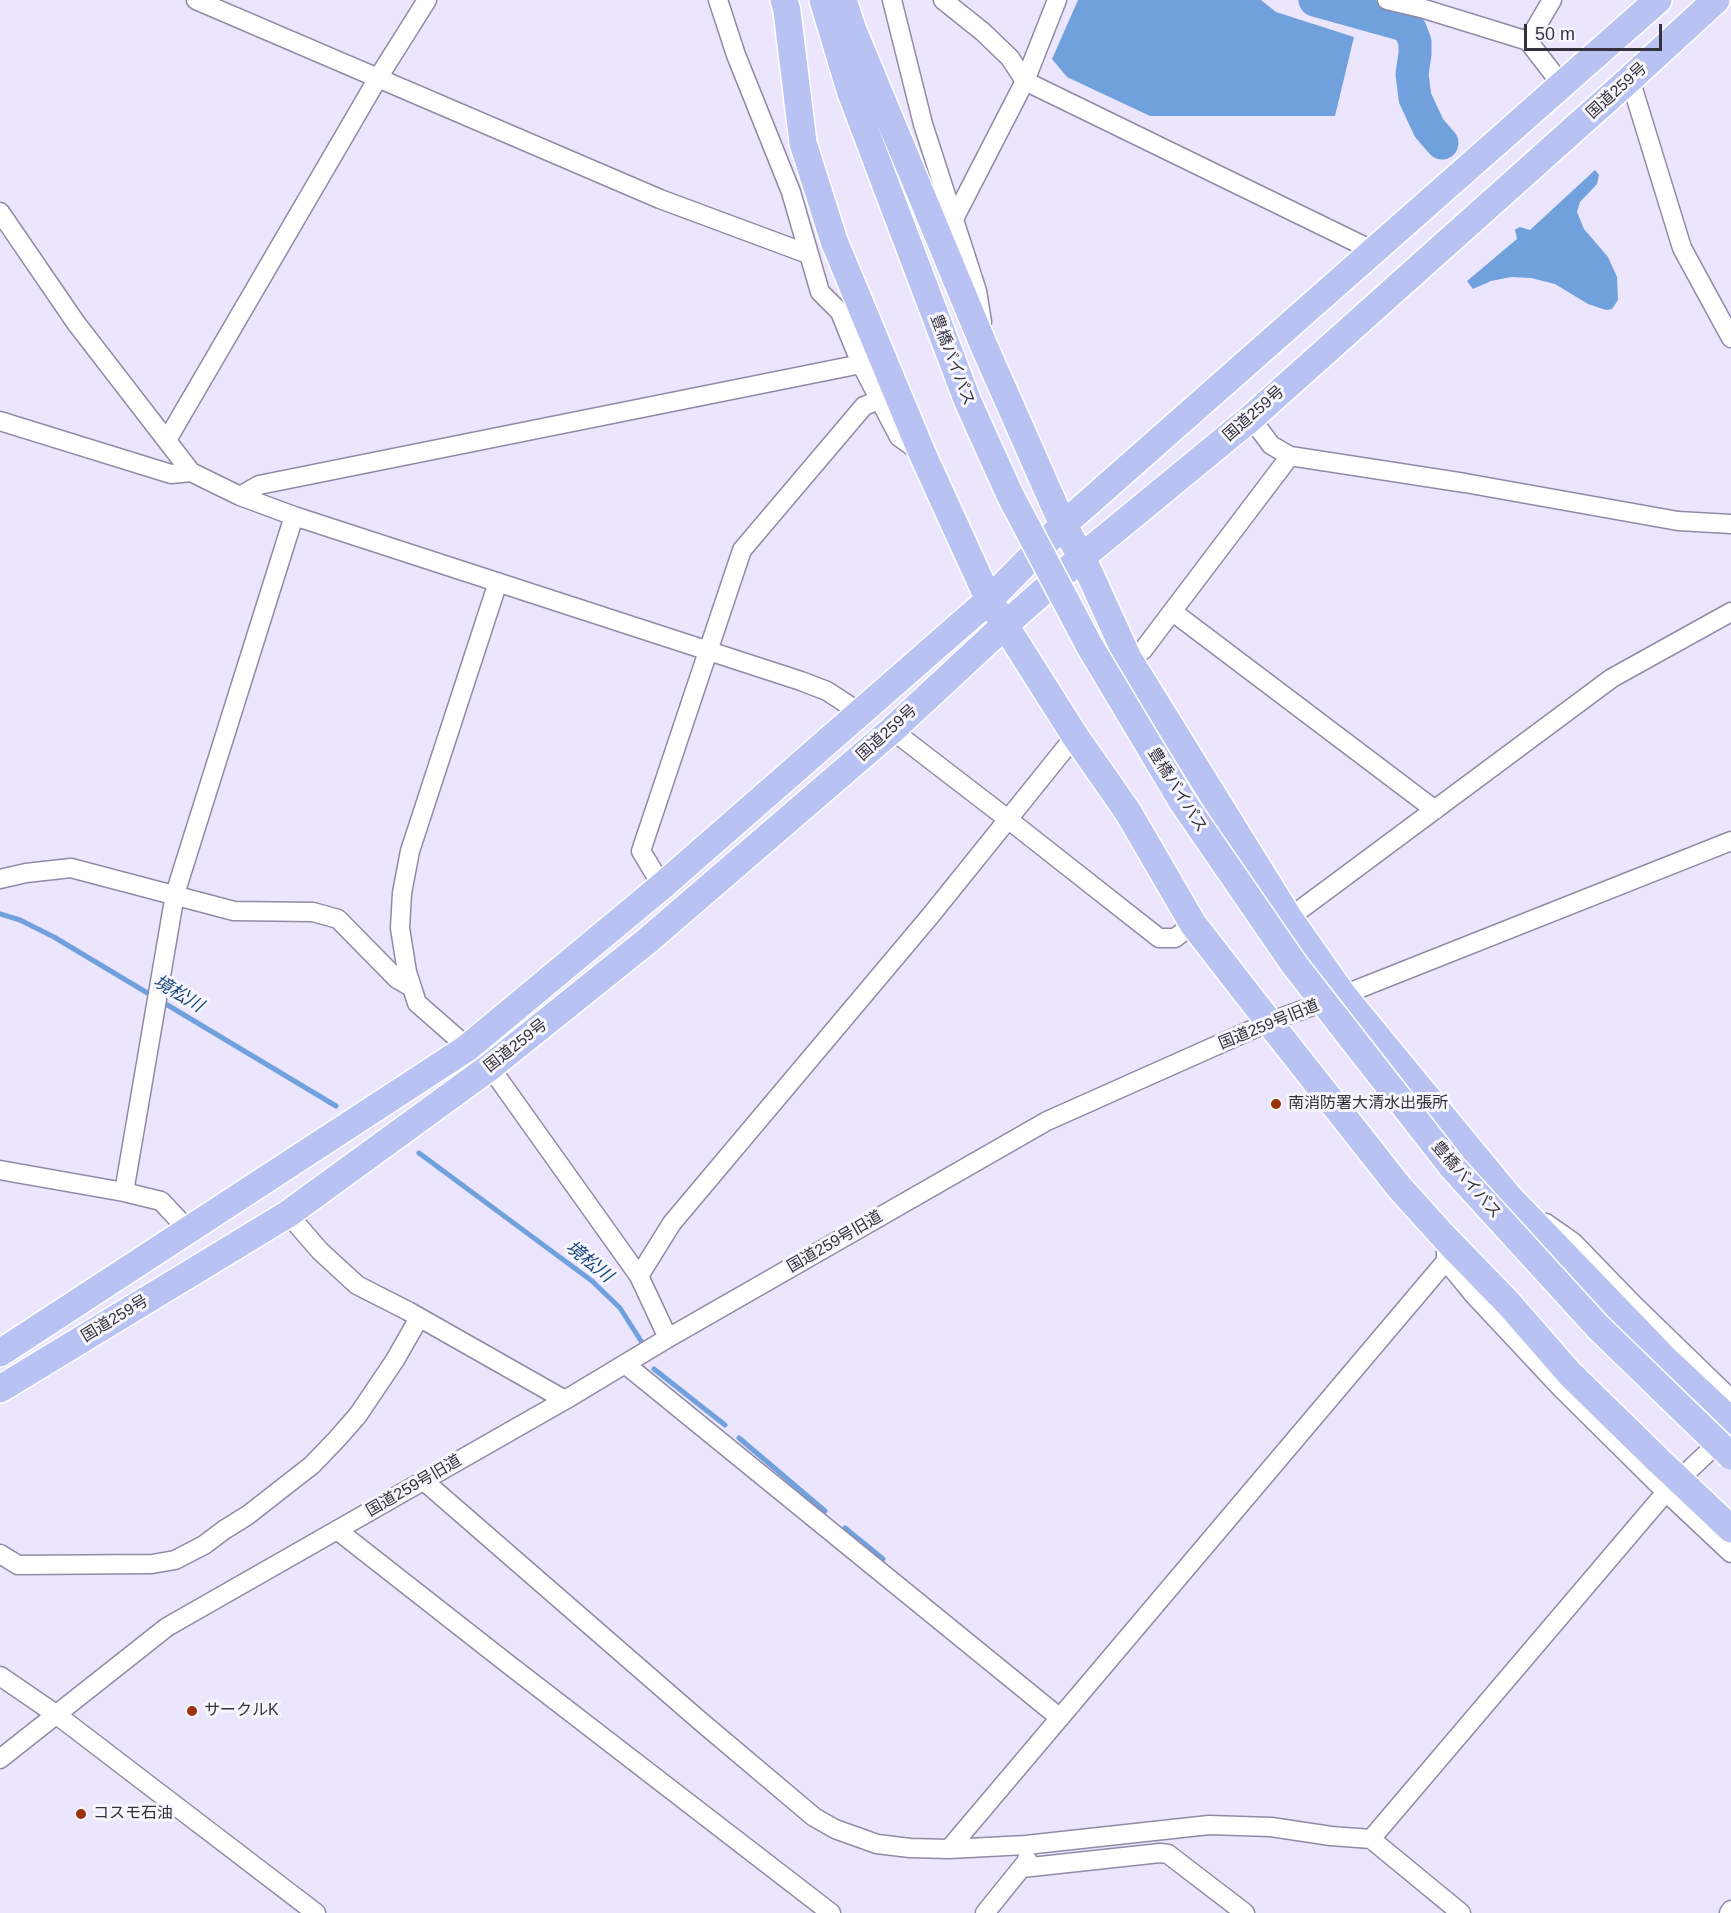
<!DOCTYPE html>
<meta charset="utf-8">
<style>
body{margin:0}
#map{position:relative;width:1731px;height:1913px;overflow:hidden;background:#ebe5fe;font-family:Helvetica,sans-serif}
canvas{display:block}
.scale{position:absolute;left:1524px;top:24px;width:138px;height:27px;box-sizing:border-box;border:3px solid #34313d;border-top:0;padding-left:8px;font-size:18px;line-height:21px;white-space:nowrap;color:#34313d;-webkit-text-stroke:4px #f7f6fc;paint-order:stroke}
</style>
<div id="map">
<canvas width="1731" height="1913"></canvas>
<div class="scale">50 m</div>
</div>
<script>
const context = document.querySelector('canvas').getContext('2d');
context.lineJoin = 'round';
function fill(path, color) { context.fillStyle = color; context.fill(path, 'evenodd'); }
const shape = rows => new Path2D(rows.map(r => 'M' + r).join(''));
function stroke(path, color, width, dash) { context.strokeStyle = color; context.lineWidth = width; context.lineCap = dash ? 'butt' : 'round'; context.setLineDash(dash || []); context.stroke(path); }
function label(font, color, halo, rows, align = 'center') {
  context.font = font + ' Helvetica,"Noto Sans JP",sans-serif'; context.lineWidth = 6; context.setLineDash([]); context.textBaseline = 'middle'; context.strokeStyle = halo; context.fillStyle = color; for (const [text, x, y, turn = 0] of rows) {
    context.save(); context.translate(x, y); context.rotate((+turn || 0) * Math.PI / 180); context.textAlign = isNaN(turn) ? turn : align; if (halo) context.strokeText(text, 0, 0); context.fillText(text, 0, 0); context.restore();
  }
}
fill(shape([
 [1078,0,1261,0,1276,12,1354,37,1335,116,1150,116,1067,77,1052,59],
 [1595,170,1599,175,1597,184,1580,202,1577,212,1584,229,1608,257,1617,277,1618,300,1612,309,1606,310,1588,304,1555,284,1531,278,1511,277,1491,281,1473,289,1467,281,1517,239,1515,230,1516,229,1520,227,1530,230]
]), '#71a1dd');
stroke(shape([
 [0,914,20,920,54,937,336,1106],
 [419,1153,592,1281,620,1308,641,1341],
 [654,1369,725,1425],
 [739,1438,825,1511],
 [845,1528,883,1559]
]), '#71a1dd', 5);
stroke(shape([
 [1315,0,1401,24,1410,29,1415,42,1415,54,1412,74,1415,98,1429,128,1442,143]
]), '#71a1dd', 33);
const minor = shape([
 [196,0,660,199,808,254],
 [718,0,736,55,791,192,820,292,840,312,861,364,899,437,920,452],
 [892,0,923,124,977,291,982,322],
 [943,0,983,32,1010,58,1025,81,1374,251],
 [1387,0,1421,8,1528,41,1562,85],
 [1528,41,1552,0],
 [1630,79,1682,248,1731,338],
 [0,212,76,323,191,472,240,496,294,516,801,681,827,691,859,712],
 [954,219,1025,81,1057,0],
 [1251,418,1271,445,1290,456,1465,483,1678,521,1731,524],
 [0,421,171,474,191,472],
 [167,440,378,78,427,0],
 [240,496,259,485,861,364],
 [498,582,410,851,402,893,400,928,407,972,417,1003,490,1067,639,1276,668,1338],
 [1173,612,1435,810],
 [1128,658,1143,650,1290,456],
 [892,730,1009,820,1159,938,1175,938,1193,924],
 [0,879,26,873,71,868,234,911,313,912,338,919,397,979,411,987],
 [662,886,641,851,742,550,864,406,879,400],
 [1289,918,1612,678,1731,612],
 [0,1170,124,1192,161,1201,189,1231],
 [124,1192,175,894,294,516],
 [288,1214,320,1251,357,1285,408,1311,565,1400],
 [1546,1223,1573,1242,1634,1305,1731,1399],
 [1446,1251,1446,1261,1474,1295,1561,1388,1666,1492,1731,1553],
 [639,1276,672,1223,931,915,1075,736],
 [625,1364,1060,1718],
 [424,1481,699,1720,814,1817,835,1829,877,1844,910,1848,949,1849,1026,1845,1209,1825,1271,1827,1331,1836,1371,1839,1461,1913],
 [337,1530,508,1664,831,1913],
 [0,1554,18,1565,152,1564,175,1560,204,1545,224,1530,248,1515,312,1465,337,1439,358,1415,395,1360,419,1318],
 [0,1676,57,1715,316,1913],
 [0,1759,167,1627,565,1400,668,1338,1047,1121,1269,1022,1343,995,1731,841],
 [1371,1839,1666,1492,1724,1437],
 [949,1849,1446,1261],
 [1022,1868,1160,1853,1168,1854,1245,1913],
 [985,1913,1027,1861,1027,1859],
 [1729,1913,1731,1910]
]);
const highway = shape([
 [784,0,787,11,803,143,834,241,922,453,989,600,1075,736,1128,812,1193,924,1269,1022,1399,1187,1445,1238,1509,1304,1570,1374,1658,1460],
 [823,0,851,93,968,402,1010,495],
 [843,0,852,28,984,346,1063,525,1082,557,1128,658,1289,918,1343,995,1508,1196,1665,1359,1731,1421],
 [0,1353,467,1048,662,886,989,600,1063,525,1658,0],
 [0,1389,288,1214,490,1067,647,941,892,730,1005,625,1082,557,1251,418,1630,79,1716,0]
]);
stroke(minor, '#908aa6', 21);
stroke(highway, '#fff', 30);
stroke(minor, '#fff', 18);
stroke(highway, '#b8c2f3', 27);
const highwayBridge = shape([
 [1010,495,1089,645,1182,801,1294,964,1453,1168,1598,1327,1731,1456],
 [1658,1460,1731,1529]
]);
stroke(highwayBridge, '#fff', 30, []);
stroke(highwayBridge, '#b8c2f3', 27);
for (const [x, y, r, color] of [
 [1276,1104,6,"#9a330c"],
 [192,1711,6,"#9a330c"],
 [81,1814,6,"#9a330c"]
]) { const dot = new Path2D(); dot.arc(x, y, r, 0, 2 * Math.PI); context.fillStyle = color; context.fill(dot); stroke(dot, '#f7f6fc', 2); }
label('16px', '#34313d', '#f7f6fc', [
 ["国道259号",1617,91,-42],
 ["豊橋バイパス",952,360,69],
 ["国道259号",1254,414,-41],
 ["国道259号",887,733,-42],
 ["豊橋バイパス",1177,790,58],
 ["国道259号旧道",1269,1025,-22],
 ["国道259号",516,1046,-38],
 ["豊橋バイパス",1466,1180,49],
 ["国道259号旧道",835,1242,-30],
 ["国道259号",115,1319,-31],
 ["国道259号旧道",414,1486,-30]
]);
label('16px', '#34313d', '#f7f6fc', [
 ["南消防署大清水出張所",1288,1104],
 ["サークルK",204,1711],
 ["コスモ石油",93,1814]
], 'left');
label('italic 18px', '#16467d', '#f7f6fc', [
 ["境松川",178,994,31],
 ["境松川",589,1262,39]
]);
</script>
